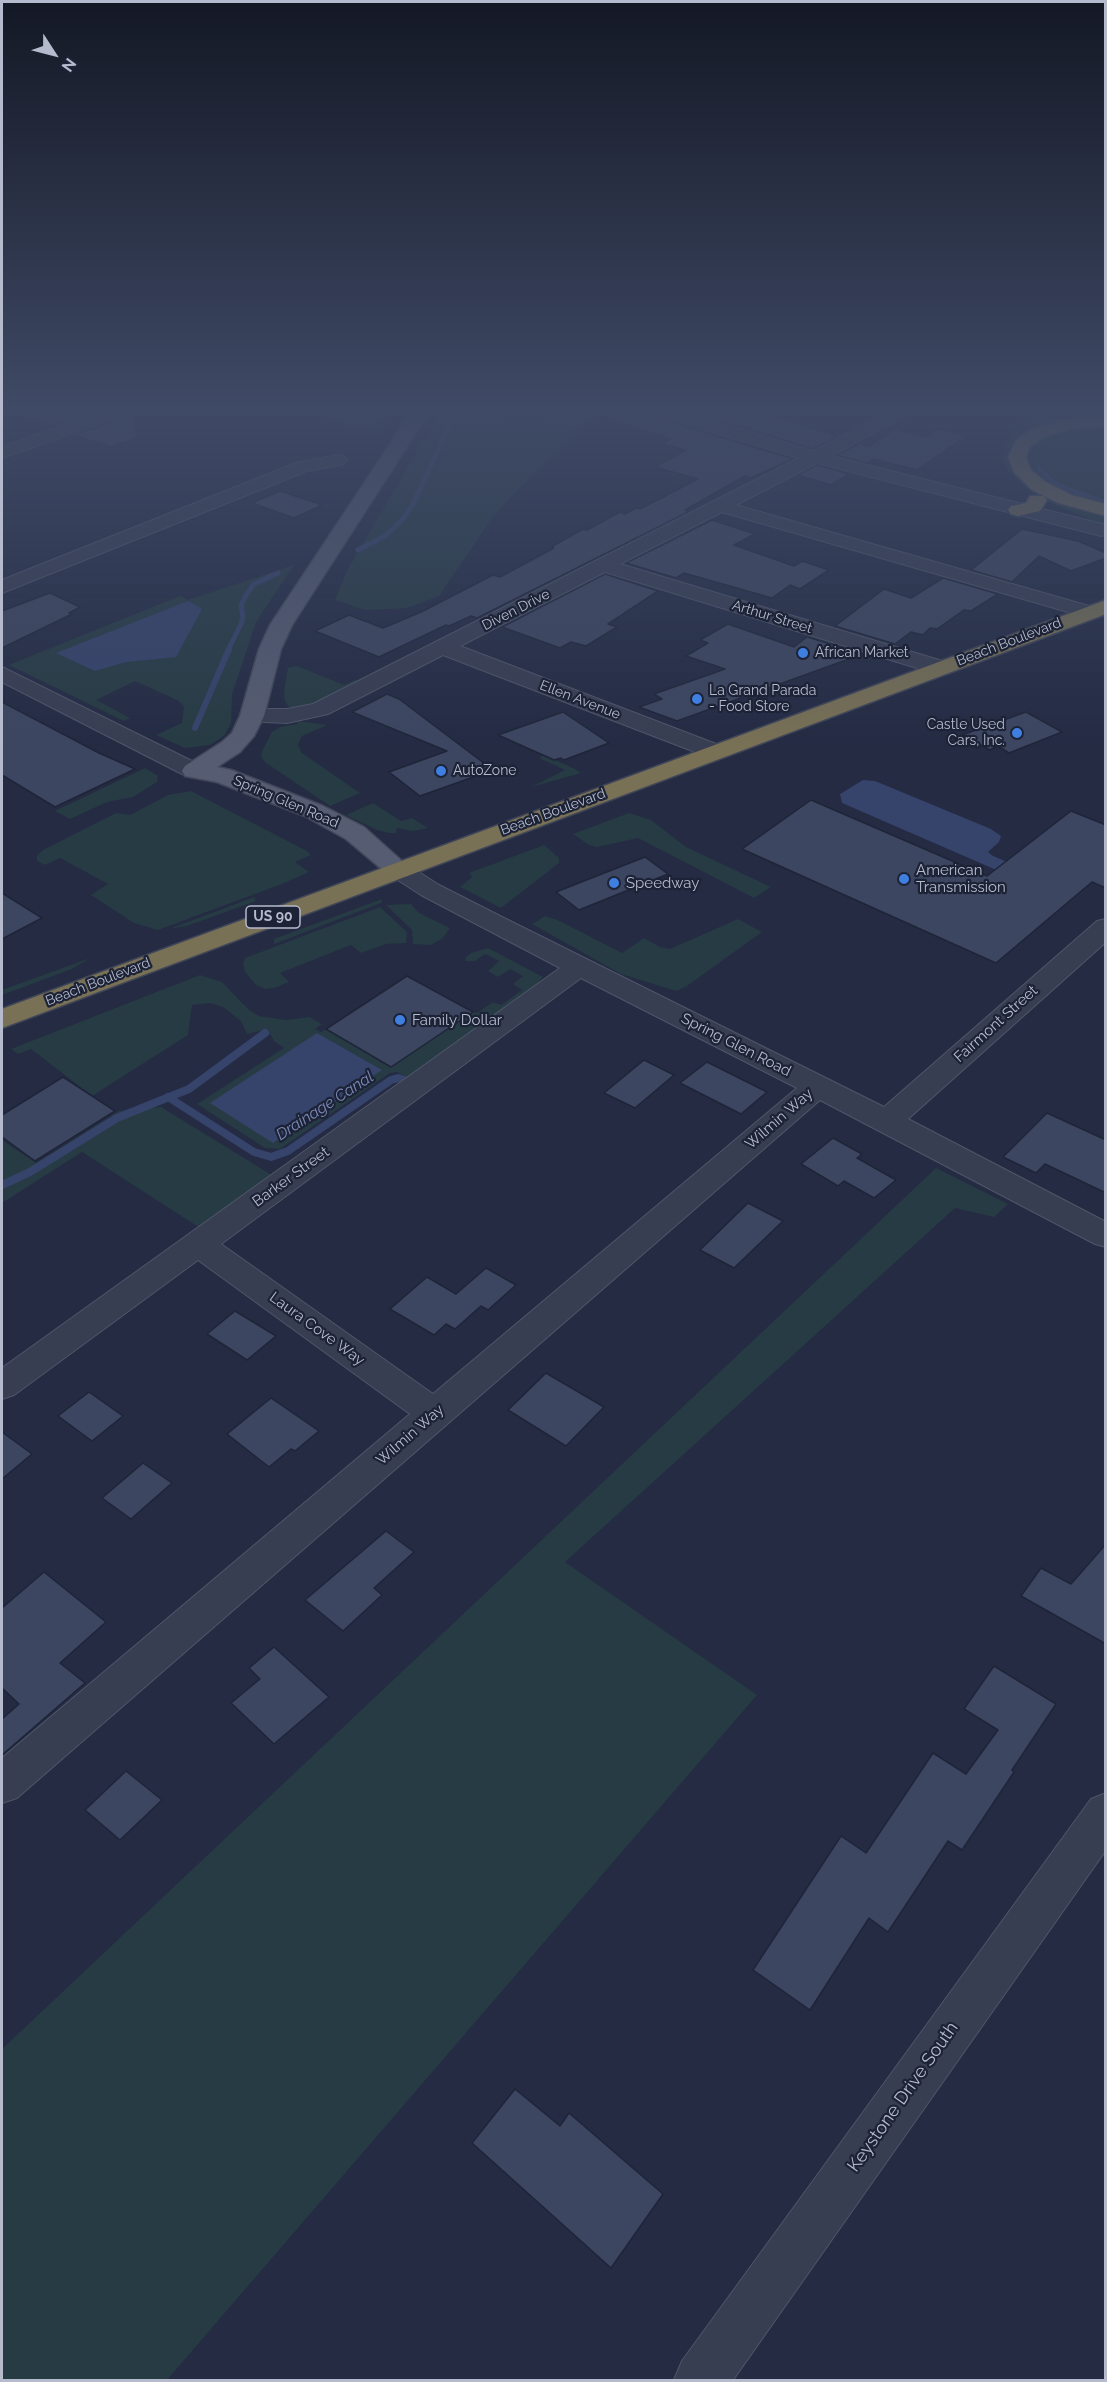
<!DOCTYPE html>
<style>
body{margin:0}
#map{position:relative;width:1107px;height:2382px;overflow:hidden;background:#242b43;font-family:Raleway,sans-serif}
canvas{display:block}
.frame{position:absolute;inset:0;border:3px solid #b5bacc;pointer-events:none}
.north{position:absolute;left:24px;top:24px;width:60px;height:60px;-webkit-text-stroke:4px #1d2337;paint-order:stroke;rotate:126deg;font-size:16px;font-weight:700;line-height:24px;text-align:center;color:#b5bacc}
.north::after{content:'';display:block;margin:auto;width:21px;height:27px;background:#b5bacc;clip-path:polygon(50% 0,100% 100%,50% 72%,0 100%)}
</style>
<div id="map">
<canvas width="1107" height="2382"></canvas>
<div class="frame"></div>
<div class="north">N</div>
</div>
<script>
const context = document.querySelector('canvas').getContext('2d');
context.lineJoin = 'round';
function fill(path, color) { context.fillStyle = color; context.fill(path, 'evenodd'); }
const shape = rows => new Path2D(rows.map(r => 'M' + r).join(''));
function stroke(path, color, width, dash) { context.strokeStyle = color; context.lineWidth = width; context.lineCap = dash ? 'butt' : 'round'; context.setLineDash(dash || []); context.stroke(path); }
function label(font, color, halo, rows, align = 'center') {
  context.font = font + ' Raleway,sans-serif'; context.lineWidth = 4.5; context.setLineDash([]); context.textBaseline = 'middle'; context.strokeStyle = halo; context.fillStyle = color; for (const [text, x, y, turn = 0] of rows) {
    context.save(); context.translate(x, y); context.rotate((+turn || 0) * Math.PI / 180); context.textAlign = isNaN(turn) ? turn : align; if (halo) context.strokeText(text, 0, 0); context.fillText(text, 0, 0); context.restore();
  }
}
fill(shape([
 [320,414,387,414,373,433],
 [439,414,485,414,521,420,542,419,545,414,587,414,597,418,583,423,494,515,439,596,407,608,365,610,335,600,347,571],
 [1034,414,1105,414,1105,417,1021,437,1010,449,1008,458,1013,470,1030,486,1105,513,1105,525,1043,500,1025,487,1007,470,1002,457,1005,442,1015,430],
 [1105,424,1105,506,1064,494,1030,472,1025,455,1031,445,1041,438,1066,428],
 [294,565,256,622,232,694,231,723,224,736,210,745,185,748,156,735,182,723,184,706,177,700,135,681,96,700,130,718,124,721,9,665,180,596,188,600],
 [297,666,344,685,355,680,362,683,315,707,295,709,289,707,285,701,284,693,288,668],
 [298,721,327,725,302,736,298,745,302,753,360,793,330,806,266,763,261,757,262,751,272,732,280,727,297,724],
 [544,755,575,769,581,773,531,787,565,770,539,758],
 [145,768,158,776,157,782,133,797,107,802,70,819,55,811],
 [191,791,307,851,311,855,295,862,309,872,282,884,158,930,134,923,91,895,108,884,60,858,45,865,37,861,37,856,43,850,116,813,130,815,168,795],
 [373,803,401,821,412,818,428,828,413,831,397,828,396,833,389,833,377,830,346,815],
 [629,813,651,820,686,847,771,887,754,898,638,838,597,847,589,845,573,834],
 [544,845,559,858,559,863,501,908,460,887,472,877,469,873],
 [254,897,256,901,187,926,169,929],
 [382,899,381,903,274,944,274,939],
 [411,904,419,913,450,928,443,938,431,945,413,944,412,930,386,905],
 [380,907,407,932,406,943,386,944,361,953,351,945,280,973,289,982,274,988,265,989,256,985,245,972,243,963,245,958],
 [545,916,560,921,622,953,644,938,660,947,670,949,738,919,762,932,687,986,676,991,621,974,532,924],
 [488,948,543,977,525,998,415,1081,397,1072,390,1073,280,1149,265,1148,197,1104,284,1048,274,1041,271,1035,260,1031,247,1034,241,1021,223,1007,210,1003,192,1005,188,1035,92,1096,31,1049,18,1054,11,1049,200,975,222,982,248,1009,259,1016,286,1020,309,1017,322,1024,315,1029,321,1032,326,1029,391,1067,473,1012,477,1013,493,1002,501,1005,522,990,513,984,523,976,510,969,498,977,488,971,499,961,485,954,475,961,465,961,466,957,471,953],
 [90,958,72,969,2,995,2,990],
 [161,1107,275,1177,203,1230,82,1152,2,1203,2,1140,36,1163,119,1111],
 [936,1168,1008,1204,994,1217,955,1208,565,1562,757,1695,167,2380,2,2380,2,2049]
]), '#263b43');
fill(shape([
 [188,601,202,609,176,657,126,662,95,671,56,653],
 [863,780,875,781,991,829,1001,836,999,842,988,852,993,856,1066,887,1054,895,842,803,840,794],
 [317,1033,382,1070,273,1143,210,1103]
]), '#36436b');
stroke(shape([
 [1039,469,1057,485,1106,503],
 [358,550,385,536,403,519,414,502,455,414],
 [228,650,241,624,243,617,241,605,245,597,254,584,278,573]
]), '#36436b', 5);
stroke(shape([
 [195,728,229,649]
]), '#36436b', 6);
stroke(shape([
 [168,1097,254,1152,271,1157,288,1151,391,1080,398,1078,407,1081],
 [2,1185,30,1172,117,1118,189,1089,265,1033]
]), '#36436b', 8);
const building = shape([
 [28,414,85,414,52,426,27,418,28,414],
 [120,414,133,414,137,438,111,447,75,435,117,420,120,414],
 [610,414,661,414,664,420,793,459,750,478,745,476,685,510,688,512,477,618,471,616,449,626,446,625,379,657,315,631,349,615,383,628,421,612,493,575,500,577,554,548,551,547,583,529,587,530,620,512,625,514,636,508,640,509,698,479,655,467,686,450,662,444,671,439,609,418,610,414],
 [700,414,762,414,837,436,813,449,700,414],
 [895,429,926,437,938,429,967,436,917,470,873,459,867,463,837,455,860,443,869,446,895,429],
 [817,465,849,474,831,485,798,475,817,465],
 [280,491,322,505,294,518,252,503,280,491],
 [712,520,755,534,734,545,794,566,802,561,829,570,800,589,790,585,772,598,684,573,676,578,626,563,712,520],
 [1022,529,1078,541,1106,553,1106,558,1071,571,1039,556,1012,582,971,570,1022,529],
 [605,574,658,591,608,624,617,627,586,646,571,642,560,648,502,627,605,574],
 [943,578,998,594,971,611,964,610,937,629,930,628,923,635,911,632,895,644,835,626,884,589,911,598,943,578],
 [50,593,80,607,69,613,72,614,2,648,2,611,50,593],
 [728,624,794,647,807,637,863,654,677,721,639,707,662,699,654,694,725,669,686,656,708,643,700,640,728,624],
 [387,694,399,699,493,770,420,796,389,772,447,751,352,712,387,694],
 [2,702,99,753,135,769,55,807,2,775,2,702],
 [563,712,609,743,564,760,561,758,554,760,498,735,563,712],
 [1026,712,1062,732,1009,753,998,746,990,750,962,735,1026,712],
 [811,800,987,876,1071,811,1106,825,1106,888,1092,882,996,963,742,849,811,800],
 [645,857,668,874,579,910,556,892,645,857],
 [2,893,42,918,2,939,2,893],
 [407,976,473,1012,391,1067,326,1029,407,976],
 [644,1060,674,1075,635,1108,604,1093,644,1060],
 [707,1062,767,1092,741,1114,680,1083,707,1062],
 [63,1077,115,1111,35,1161,2,1137,2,1115,63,1077],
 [1047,1113,1106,1140,1106,1193,1045,1164,1036,1173,1003,1157,1047,1113],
 [833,1138,862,1154,857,1158,896,1180,874,1198,844,1181,838,1186,801,1164,833,1138],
 [748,1203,783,1221,734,1268,700,1250,748,1203],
 [486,1268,516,1285,488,1310,481,1306,455,1329,446,1324,434,1335,390,1309,427,1277,456,1294,486,1268],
 [235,1311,276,1336,247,1360,207,1334,235,1311],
 [546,1373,604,1407,566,1446,508,1410,546,1373],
 [89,1392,123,1416,92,1441,58,1416,89,1392],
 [271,1398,319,1431,295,1451,291,1449,269,1467,227,1434,271,1398],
 [2,1432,32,1454,2,1479,2,1432],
 [143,1463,172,1483,131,1519,102,1498,143,1463],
 [386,1531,414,1552,374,1588,382,1595,343,1631,305,1600,386,1531],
 [1106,1544,1106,1644,1021,1596,1041,1568,1071,1584,1106,1544],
 [44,1572,106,1622,60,1663,85,1683,2,1755,2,1719,19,1704,2,1688,2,1608,44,1572],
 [274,1647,329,1697,274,1744,231,1703,260,1679,249,1668,274,1647],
 [994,1666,1056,1704,1012,1770,1014,1772,962,1850,948,1841,888,1932,869,1918,810,2010,753,1970,841,1836,866,1853,933,1753,966,1774,998,1730,964,1709,994,1666],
 [126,1771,162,1800,120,1840,85,1810,126,1771],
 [515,2089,560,2126,569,2113,663,2194,611,2268,472,2143,515,2089]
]);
fill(building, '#3d4660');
stroke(building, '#1f2539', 1.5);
const minor = shape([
 [93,414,118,414,116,418,2,458,2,447,93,414],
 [663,414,691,414,813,451,886,414,908,414,831,456,1106,525,1106,535,1101,536,817,463,736,505,1096,608,1099,612,1096,616,1089,618,1082,616,722,512,620,564,949,663,952,668,949,673,941,675,933,673,605,572,460,646,724,747,728,752,724,757,716,759,708,757,443,655,328,714,287,723,244,721,241,716,244,711,252,709,287,709,313,704,799,458,665,418,663,414],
 [338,455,344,456,347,460,344,464,307,471,2,593,2,580,296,463,338,455],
 [2,667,202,766,206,771,202,776,194,778,186,776,2,682,2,667],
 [399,862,408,865,439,885,502,917,884,1107,1097,921,1106,919,1106,942,908,1119,1106,1222,1106,1247,1095,1244,820,1100,17,1798,2,1803,2,1758,410,1414,198,1260,14,1395,2,1399,2,1368,560,968,421,895,390,875,386,870,390,865,399,862],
 [581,978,797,1088,433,1394,221,1244,581,978],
 [1106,1793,1106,1850,733,2380,674,2380,682,2361,1091,1799,1106,1793]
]);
const major = shape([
 [410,414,428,414,292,625,281,649,264,716,254,736,240,752,217,767,231,770,323,806,364,827,412,870,408,876,399,878,390,876,346,839,305,816,217,782,185,776,182,771,185,766,222,742,232,733,240,716,259,649,270,625,410,414]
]);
const highway = shape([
 [1106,416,1106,426,1070,429,1044,437,1030,447,1026,457,1031,470,1046,482,1072,495,1106,504,1106,516,1058,503,1044,496,1047,500,1040,511,1018,516,1011,514,1008,510,1011,506,1026,503,1030,496,1044,496,1032,490,1014,472,1008,457,1016,440,1032,429,1062,420,1106,416],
 [1106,600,1106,614,2,1028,2,1009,1106,600]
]);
stroke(minor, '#505669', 2);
stroke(major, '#42475b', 3);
stroke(highway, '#404659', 3);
fill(minor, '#383e52');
fill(major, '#565d72');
fill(highway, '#797155');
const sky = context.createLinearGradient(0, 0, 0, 748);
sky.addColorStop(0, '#141825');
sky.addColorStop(0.55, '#3f4a66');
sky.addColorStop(1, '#3f4a6600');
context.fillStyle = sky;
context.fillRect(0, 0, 1107, 748);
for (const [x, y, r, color] of [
 [803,653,6,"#3f7fe0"],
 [697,699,6,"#3f7fe0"],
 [1017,733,6,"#3f7fe0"],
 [441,771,6,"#3f7fe0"],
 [904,879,6,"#3f7fe0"],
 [614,883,6,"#3f7fe0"],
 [400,1020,6,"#3f7fe0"]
]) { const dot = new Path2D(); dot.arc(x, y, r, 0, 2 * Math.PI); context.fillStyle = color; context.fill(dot); stroke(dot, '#1d2337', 2); }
label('14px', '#b5bacc', '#1d2337', [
 ["Diven Drive",516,610,-27],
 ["Arthur Street",772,617,17],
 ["Beach Boulevard",1009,642,-21],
 ["Ellen Avenue",580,700,21],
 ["Spring Glen Road",286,802,23],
 ["Beach Boulevard",553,812,-20],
 ["Beach Boulevard",98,982,-21]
]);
label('14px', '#b5bacc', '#1d2337', [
 ["African Market",815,653],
 ["La Grand Parada",709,691],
 ["- Food Store",709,707],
 ["Castle Used",1005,725,"right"],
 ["Cars, Inc.",1005,741,"right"],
 ["AutoZone",453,771]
], 'left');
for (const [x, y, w] of [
 [273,917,54]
]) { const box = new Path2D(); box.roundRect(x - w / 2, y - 11, w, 22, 4.5); context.fillStyle = '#1d2337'; context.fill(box); stroke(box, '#b5bacc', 1.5); }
label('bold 14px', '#b5bacc', null, [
 ["US 90",273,917]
]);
label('15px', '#b5bacc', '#1d2337', [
 ["American",916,870],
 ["Transmission",916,887],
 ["Speedway",626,883],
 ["Family Dollar",412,1020]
], 'left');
label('15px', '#b5bacc', '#1d2337', [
 ["Fairmont Street",996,1024,-42],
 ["Spring Glen Road",736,1045,27],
 ["Wilmin Way",779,1119,-41],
 ["Barker Street",291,1177,-36],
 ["Laura Cove Way",317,1329,36],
 ["Wilmin Way",410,1435,-41]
]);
label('italic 16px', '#7b89b6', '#1d2337', [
 ["Drainage Canal",325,1106,-33]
]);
label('18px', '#b5bacc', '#1d2337', [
 ["Keystone Drive South",903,2097,-55]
]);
</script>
